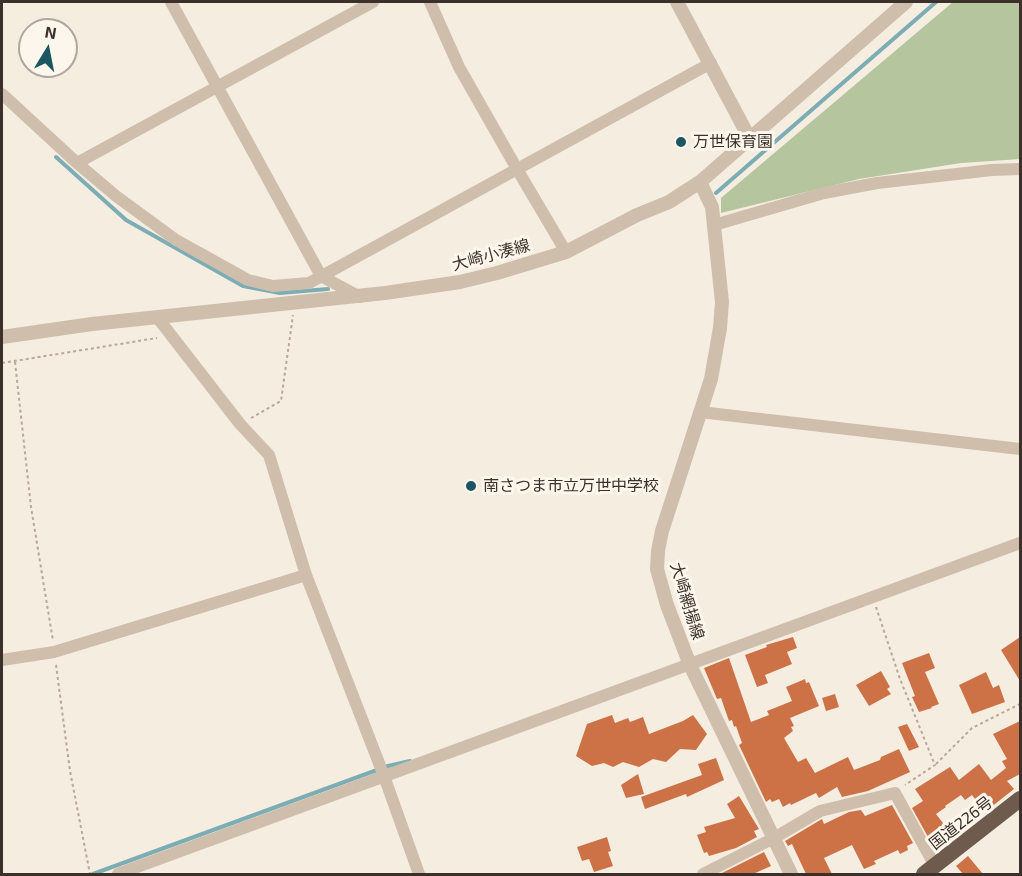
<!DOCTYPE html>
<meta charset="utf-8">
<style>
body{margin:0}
#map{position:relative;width:1022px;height:876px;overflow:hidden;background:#f5ede0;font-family:"Exo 2",sans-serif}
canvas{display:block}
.frame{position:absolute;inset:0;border:3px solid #3c312a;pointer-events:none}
.north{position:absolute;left:18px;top:18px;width:60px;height:60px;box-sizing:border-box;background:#fcf6ed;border:2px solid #afa79f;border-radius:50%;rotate:10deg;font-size:16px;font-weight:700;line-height:24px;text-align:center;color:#3c312a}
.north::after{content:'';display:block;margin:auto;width:21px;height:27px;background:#1c5661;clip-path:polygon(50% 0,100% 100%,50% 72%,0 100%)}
</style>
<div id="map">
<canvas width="1022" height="876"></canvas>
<div class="frame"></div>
<div class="north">N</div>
</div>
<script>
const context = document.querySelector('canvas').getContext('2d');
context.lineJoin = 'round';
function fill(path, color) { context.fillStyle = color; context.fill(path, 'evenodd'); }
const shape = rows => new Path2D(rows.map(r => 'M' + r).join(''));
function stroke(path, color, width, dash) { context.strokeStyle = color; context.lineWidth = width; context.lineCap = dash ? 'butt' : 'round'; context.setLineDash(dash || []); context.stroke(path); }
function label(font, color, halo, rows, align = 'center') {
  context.font = font + ' "Exo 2","Noto Sans JP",sans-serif'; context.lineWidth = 6; context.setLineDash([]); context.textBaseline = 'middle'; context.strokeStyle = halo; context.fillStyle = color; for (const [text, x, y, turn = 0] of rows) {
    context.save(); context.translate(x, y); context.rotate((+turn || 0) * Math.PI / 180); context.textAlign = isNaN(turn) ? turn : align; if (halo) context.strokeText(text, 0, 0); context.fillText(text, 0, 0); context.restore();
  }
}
fill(shape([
 [953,2,1020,2,1020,159,961,163,859,179,721,213,721,198]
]), '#b5c59e');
stroke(shape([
 [56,157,126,220,243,286,280,293,328,289],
 [716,193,936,2],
 [93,874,388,766,410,761]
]), '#7dadb4', 4);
fill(shape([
 [793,637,797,648,787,652,792,664,765,675,768,683,757,687,745,655,767,647,766,645],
 [1020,637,1020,681,1001,650],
 [929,653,935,668,925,672,939,704,931,707,932,708,919,712,912,697,915,696,902,663],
 [729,658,751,722,769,715,767,711,792,701,786,687,805,679,806,683,809,682,819,706,790,718,794,726,791,727,793,731,784,738,798,762,806,758,815,773,848,757,854,770,880,760,881,757,899,749,910,772,868,791,842,797,837,787,819,798,816,793,791,805,790,803,783,807,779,799,772,802,770,799,766,802,739,745,742,743,736,726,734,727,732,720,729,721,721,698,717,699,704,668],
 [881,671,890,687,887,689,891,694,869,706,856,685],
 [986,672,993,688,999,685,1005,702,972,714,959,685],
 [835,694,839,707,826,711,822,698],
 [612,715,615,723,628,718,630,722,643,717,649,734,683,721,693,715,707,734,696,750,680,749,666,762,653,759,639,767,623,762,613,767,604,763,592,766,576,756,587,724],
 [1020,721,1020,774,1007,781,1014,789,985,812,972,795,965,800,961,795,945,806,946,807,936,814,946,827,941,830,945,838,933,846,912,808,923,801,915,789,950,767,959,780,979,764,991,780,1006,768,1002,761,1007,759,993,734],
 [907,724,919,747,909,751,898,727],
 [716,758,724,780,687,797,686,794,645,809,641,797,702,775,698,764],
 [638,774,644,794,626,798,621,785],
 [739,796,759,829,754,831,757,837,736,848,709,856,707,852,704,853,697,835,706,832,704,827,735,818,727,804],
 [892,805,913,843,907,846,908,850,900,854,898,850,874,861,876,864,864,869,852,845,824,858,832,874,806,874,792,844,788,846,785,841,822,819,824,824,849,812,861,810,865,816],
 [607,837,611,851,608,852,613,866,594,872,589,859,582,861,577,847],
 [764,852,771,866,753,874,720,874],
 [968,856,983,874,963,874,956,866]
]), '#cd7246');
stroke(shape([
 [15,362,31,507,53,641],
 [2,363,157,338],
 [251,418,281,401,293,315],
 [876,607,900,679,935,765,905,785],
 [56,665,70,771,90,874],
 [936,764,972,728,1020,704]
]), '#baa895', 2, [3, 3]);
stroke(shape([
 [171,2,321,276,360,297],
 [430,2,459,67,517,169,566,252],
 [2,94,77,163,116,196,176,240,248,280,273,286,309,283,711,63],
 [77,163,373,2],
 [714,225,824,193,877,183,992,170,1020,169],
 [157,317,240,424,269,455,306,575,384,776,419,874],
 [700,412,1020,449],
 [2,660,54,652,306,575],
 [118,874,1020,543],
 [703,874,774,838,820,811,895,793,935,866]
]), '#cebeab', 12);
stroke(shape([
 [677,2,750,139],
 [700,182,712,207,722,302,720,328,711,379,662,531,658,551,657,569,667,605,690,665,791,874],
 [2,337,92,324,385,293,460,282,497,273,566,252,637,215,669,202,700,182,906,2]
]), '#cebeab', 14);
stroke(shape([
 [924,874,1020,799]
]), '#6e5b4e', 16);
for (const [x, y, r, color] of [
 [681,142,6,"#1c5661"],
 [471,486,6,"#1c5661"]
]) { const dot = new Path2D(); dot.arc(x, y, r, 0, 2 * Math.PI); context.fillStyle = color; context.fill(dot); stroke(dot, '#fcf6ed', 2); }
label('16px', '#3c312a', '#fcf6ed', [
 ["万世保育園",693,142],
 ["南さつま市立万世中学校",483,486]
], 'left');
label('16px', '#3c312a', '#fcf6ed', [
 ["大崎小湊線",491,255,-15],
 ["大崎網揚線",687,601,73],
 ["国道226号",961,823,-38]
]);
</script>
